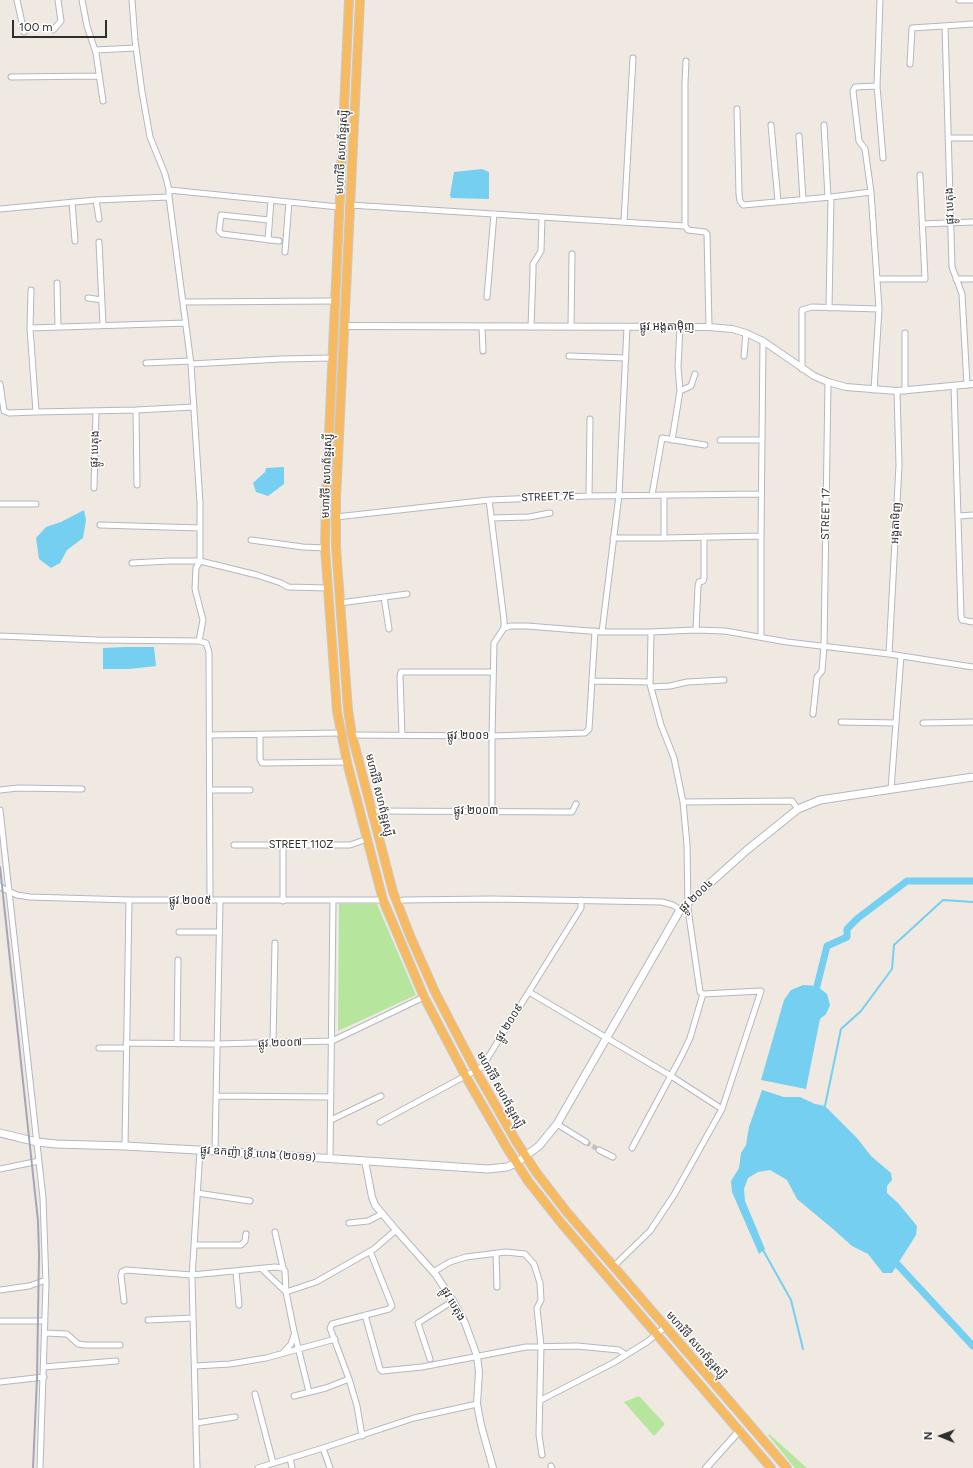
<!DOCTYPE html>
<meta charset="utf-8">
<style>
body{margin:0}
#map{position:relative;width:973px;height:1468px;overflow:hidden;background:#efe9e1;font-family:Figtree,sans-serif}
canvas{display:block}
.north{position:absolute;left:921px;top:1416px;width:40px;height:40px;-webkit-text-stroke:3px #fff;paint-order:stroke;rotate:271deg;font-size:11px;font-weight:700;line-height:16px;text-align:center;color:#2e2e2e}
.north::after{content:'';display:block;margin:auto;width:14px;height:18px;background:#2e2e2e;clip-path:polygon(50% 0,100% 100%,50% 72%,0 100%)}
.scale{position:absolute;left:12px;top:20px;width:95px;height:18px;box-sizing:border-box;border:2px solid #2e2e2e;border-top:0;padding-left:5px;font-size:12px;line-height:14px;white-space:nowrap;color:#2e2e2e;-webkit-text-stroke:3px #fff;paint-order:stroke}
</style>
<div id="map">
<canvas width="973" height="1468"></canvas>
<div class="north">N</div>
<div class="scale">100 m</div>
</div>
<script>
const context = document.querySelector('canvas').getContext('2d');
context.lineJoin = 'round';
function fill(path, color) { context.fillStyle = color; context.fill(path, 'evenodd'); }
const shape = rows => new Path2D(rows.map(r => 'M' + r).join(''));
function stroke(path, color, width, dash) { context.strokeStyle = color; context.lineWidth = width; context.lineCap = dash ? 'butt' : 'round'; context.setLineDash(dash || []); context.stroke(path); }
function label(font, color, halo, rows, align = 'center') {
  context.font = font + ' Figtree,"Noto Sans Khmer",sans-serif'; context.lineWidth = 3; context.setLineDash([]); context.textBaseline = 'middle'; context.strokeStyle = halo; context.fillStyle = color; for (const [text, x, y, turn = 0] of rows) {
    context.save(); context.translate(x, y); context.rotate((+turn || 0) * Math.PI / 180); context.textAlign = isNaN(turn) ? turn : align; if (halo) context.strokeText(text, 0, 0); context.fillText(text, 0, 0); context.restore();
  }
}
fill(shape([
 [339,904,377,904,416,995,338,1031],
 [639,1396,665,1424,654,1436,624,1402],
 [769,1434,807,1468,795,1468,768,1435]
]), '#b6e59e');
fill(shape([
 [482,169,489,172,489,199,451,198,450,195,454,172],
 [284,467,284,484,268,496,256,492,253,483,265,472,266,468],
 [84,510,86,520,83,538,67,550,60,563,51,568,39,559,36,538,46,527,61,522],
 [125,647,154,647,156,666,129,669,103,669,103,648],
 [803,985,817,986,827,994,830,1005,826,1014,820,1019,806,1089,761,1080,784,1000,791,990],
 [762,1090,784,1097,800,1097,815,1104,825,1106,857,1138,871,1156,891,1173,892,1180,887,1186,887,1193,898,1203,917,1226,916,1235,892,1273,883,1273,868,1254,852,1246,833,1229,797,1199,787,1180,770,1170,758,1172,748,1178,744,1189,745,1201,765,1249,759,1254,732,1192,731,1181,739,1168,741,1153,746,1145,749,1127]
]), '#75cff0');
stroke(shape([
 [825,1106,841,1029,861,1011,892,969,894,945,943,900,973,902],
 [763,1250,791,1300,803,1349]
]), '#75cff0', 2);
stroke(shape([
 [817,986,827,946,847,937,847,929,858,918,907,881,973,881],
 [897,1264,973,1346]
]), '#75cff0', 7);
stroke(shape([
 [586,1142,599,1150]
]), '#c8c4bd', 5, [5, 2.5]);
const minor = shape([
 [17,0,24,32],
 [82,0,87,26,96,53,103,101],
 [132,0,135,40,142,92,150,137,165,174,169,190,169,197,191,364,200,503,200,561,196,568,195,589,203,620,199,641],
 [880,0,877,86,883,158],
 [959,0,973,0],
 [945,26,952,267,962,294,967,385],
 [53,30,61,21,58,0],
 [95,50,136,48],
 [686,61,685,84,685,226,688,230,705,232,707,234,709,327],
 [910,64,912,28,973,24],
 [11,77,99,76],
 [737,109,739,194,740,201,743,205,831,197,871,192],
 [771,125,778,201],
 [824,125,828,197],
 [799,136,803,200],
 [948,138,973,138],
 [169,190,339,207],
 [96,200,99,219],
 [72,202,75,241],
 [350,205,685,226],
 [0,209,96,200,169,197],
 [269,220,221,215,219,231,222,234,279,241],
 [624,222,633,58],
 [922,224,973,222],
 [268,240,271,200],
 [99,242,103,325],
 [285,252,289,202],
 [877,279,925,279,920,175],
 [956,279,973,279],
 [57,283,58,327],
 [487,297,494,214],
 [88,298,102,300],
 [183,302,335,301],
 [829,308,831,197],
 [186,323,30,328,36,412,136,410,194,407],
 [482,327,483,351],
 [531,327,533,271,533,264,541,251,542,217],
 [571,327,572,254],
 [30,328,31,290],
 [569,356,626,358],
 [744,356,746,333],
 [146,363,190,361],
 [191,364,281,359,332,358],
 [802,369,802,310,812,307,879,309],
 [0,384,4,411,9,413,36,412],
 [954,386,961,616,962,620,973,622],
 [874,390,879,309,871,192,865,149,859,141,853,91,855,87,877,86],
 [680,391,691,386,695,374],
 [905,391,905,333],
 [136,410,137,485],
 [672,440,680,391,678,367,680,327],
 [720,440,761,440],
 [94,488,96,411],
 [652,495,662,438,705,445],
 [664,495,664,538],
 [589,496,590,419],
 [489,500,504,620,504,628,494,643,492,736,492,811],
 [0,504,36,504],
 [959,516,973,515],
 [336,517,489,500,589,496,761,494],
 [491,518,529,517,550,513],
 [100,525,200,528],
 [613,538,664,538,761,536],
 [251,540,303,547,325,548],
 [132,563,169,561,200,561,257,575,281,583,288,587,328,588],
 [384,597,389,629],
 [340,603,407,594],
 [504,628,511,626,527,626,602,632,651,632,696,630,725,631,787,642,889,654,973,667],
 [696,630,698,586,699,582,703,581,704,578,704,538],
 [602,632,619,495,627,327],
 [651,632,650,684,661,725,674,758,683,802,687,845,688,909,700,992,703,994],
 [0,636,97,640,199,641,206,643,209,652,210,901],
 [761,637,761,536,763,341],
 [889,654,899,465,897,391],
 [592,681,650,682],
 [651,687,670,686,687,682,724,680],
 [813,714,817,677,822,671,824,646,828,382],
 [841,722,896,723],
 [923,723,973,722],
 [210,735,340,733],
 [260,735,260,759,262,763,347,762],
 [352,735,492,736,585,733,589,729,595,631],
 [402,735,400,676,401,672,493,672],
 [891,789,901,656],
 [0,790,18,788,82,789],
 [210,790,250,790],
 [683,802,792,801,798,809],
 [0,810,43,1198,46,1284,40,1468],
 [371,811,572,812,576,804],
 [234,845,350,845,367,839],
 [0,886,2,888,17,895,30,897,129,900,383,900],
 [283,901,283,845],
 [397,902,403,900,492,899,662,902,673,905,680,910],
 [179,932,219,932],
 [529,992,671,1076,722,1109],
 [126,1043,217,1044,332,1041,424,997],
 [273,1043,275,943],
 [177,1044,178,960],
 [99,1048,126,1048],
 [216,1096,331,1097],
 [331,1120,381,1096],
 [380,1122,482,1067,581,908,581,900],
 [557,1124,586,1142],
 [125,1146,129,900],
 [632,1148,682,1055,690,1038,703,994],
 [599,1150,613,1157],
 [215,1151,220,901],
 [330,1158,333,901],
 [0,1169,39,1161],
 [197,1193,250,1201],
 [349,1223,368,1221,382,1214],
 [275,1232,283,1268],
 [194,1245,241,1245,245,1241,246,1234],
 [496,1253,497,1287],
 [613,1267,650,1231,674,1195,722,1109,761,991,703,994],
 [262,1269,286,1292],
 [236,1271,239,1305],
 [433,1272,450,1262,466,1257,506,1252,525,1254,534,1264,540,1283,541,1300,537,1308,541,1346,539,1435,542,1455],
 [0,1290,29,1286,46,1280],
 [286,1292,316,1282,374,1249,396,1230],
 [124,1301,121,1276,122,1272,126,1270,192,1275,275,1267,283,1268,285,1271,286,1292,294,1331,309,1392],
 [365,1315,380,1369,382,1371,422,1367,526,1347,577,1346,619,1350,626,1355],
 [148,1320,193,1318],
 [0,1321,45,1321],
 [45,1333,67,1334,78,1344,85,1345,120,1345],
 [283,1353,291,1344,294,1335],
 [430,1359,418,1323,453,1301],
 [195,1366,230,1364,266,1358,335,1339],
 [44,1367,116,1361],
 [0,1382,44,1377],
 [255,1394,273,1463],
 [294,1396,326,1388,349,1379],
 [541,1400,613,1363,647,1342,665,1327],
 [196,1423,235,1417],
 [362,1436,357,1406,349,1379,330,1328,332,1324,389,1309,392,1306,370,1251],
 [323,1448,330,1468],
 [290,1458,292,1468],
 [551,1466,552,1468],
 [197,1468,192,1278,200,1150],
 [258,1468,323,1448,414,1418,477,1404]
]);
const tertiary = shape([
 [345,326,709,327,732,329,746,333,763,341,814,376,828,382,846,387,897,391,973,384],
 [365,1161,372,1197,375,1205,396,1230,436,1275,453,1301,465,1323,477,1356,479,1372,477,1404,481,1425,493,1468],
 [706,1468,740,1430]
]);
const secondary = shape([
 [0,1133,37,1142,56,1144,125,1146,215,1151,488,1169,507,1167,516,1163,539,1146,557,1124,680,910,747,850,798,809,820,800,973,777]
]);
const trunk = shape([
 [349,0,326,499,325,548,337,711,347,762,383,900,424,997,466,1077,507,1148,528,1181,562,1224,771,1468],
 [360,0,336,499,336,547,348,710,352,735,393,892,411,938,435,992,476,1071,516,1141,536,1172,566,1211,787,1468]
]);
stroke(minor, '#b4b7c1', 7);
stroke(tertiary, '#b4b7c1', 8);
stroke(secondary, '#b4b7c1', 9);
stroke(trunk, '#c9c9c9', 10);
stroke(minor, '#fff', 5);
stroke(tertiary, '#fff', 6);
stroke(secondary, '#fff', 7);
stroke(trunk, '#f8ba60', 8);
stroke(shape([
 [0,867,38,1221,39,1255,37,1378,33,1468]
]), '#a3a6b8', 2);
label('11px', '#2e2e2e', '#fff', [
 ["មហាវិថី សហព័ន្ធរុស្ស៊ី",342,152,-87],
 ["ផ្លូវ បេតុង",950,206,-92],
 ["ផ្លូវ អង្តតាម៉ិញ",667,327],
 ["ផ្លូវ បេតុង",95,449,-88],
 ["មហាវិថី សហព័ន្ធរុស្ស៊ី",327,476,-88],
 ["STREET 7E",548,497,-2],
 ["STREET 17",826,514,-89],
 ["អង្គតាមិញ",896,523,-87],
 ["ផ្លូវ ២០០១",468,736],
 ["មហាវិថី សហព័ន្ធរុស្ស៊ី",379,795,76],
 ["ផ្លូវ ២០០៣",476,811],
 ["STREET 110Z",301,845],
 ["ផ្លូវ ២០០៤",696,896,-44],
 ["ផ្លូវ ២០០៥",190,901],
 ["ផ្លូវ ២០០៩",509,1023,-58],
 ["ផ្លូវ ២០០៧",280,1043,-2],
 ["មហាវិថី សហព័ន្ធរុស្ស៊ី",500,1090,61],
 ["ផ្លូវ ឧកញ៉ា ទ្រី ហេង (២០១១)",258,1154,4],
 ["ផ្លូវ បេតុង",453,1304,60],
 ["មហាវិថី សហព័ន្ធរុស្ស៊ី",696,1345,49]
]);
</script>
